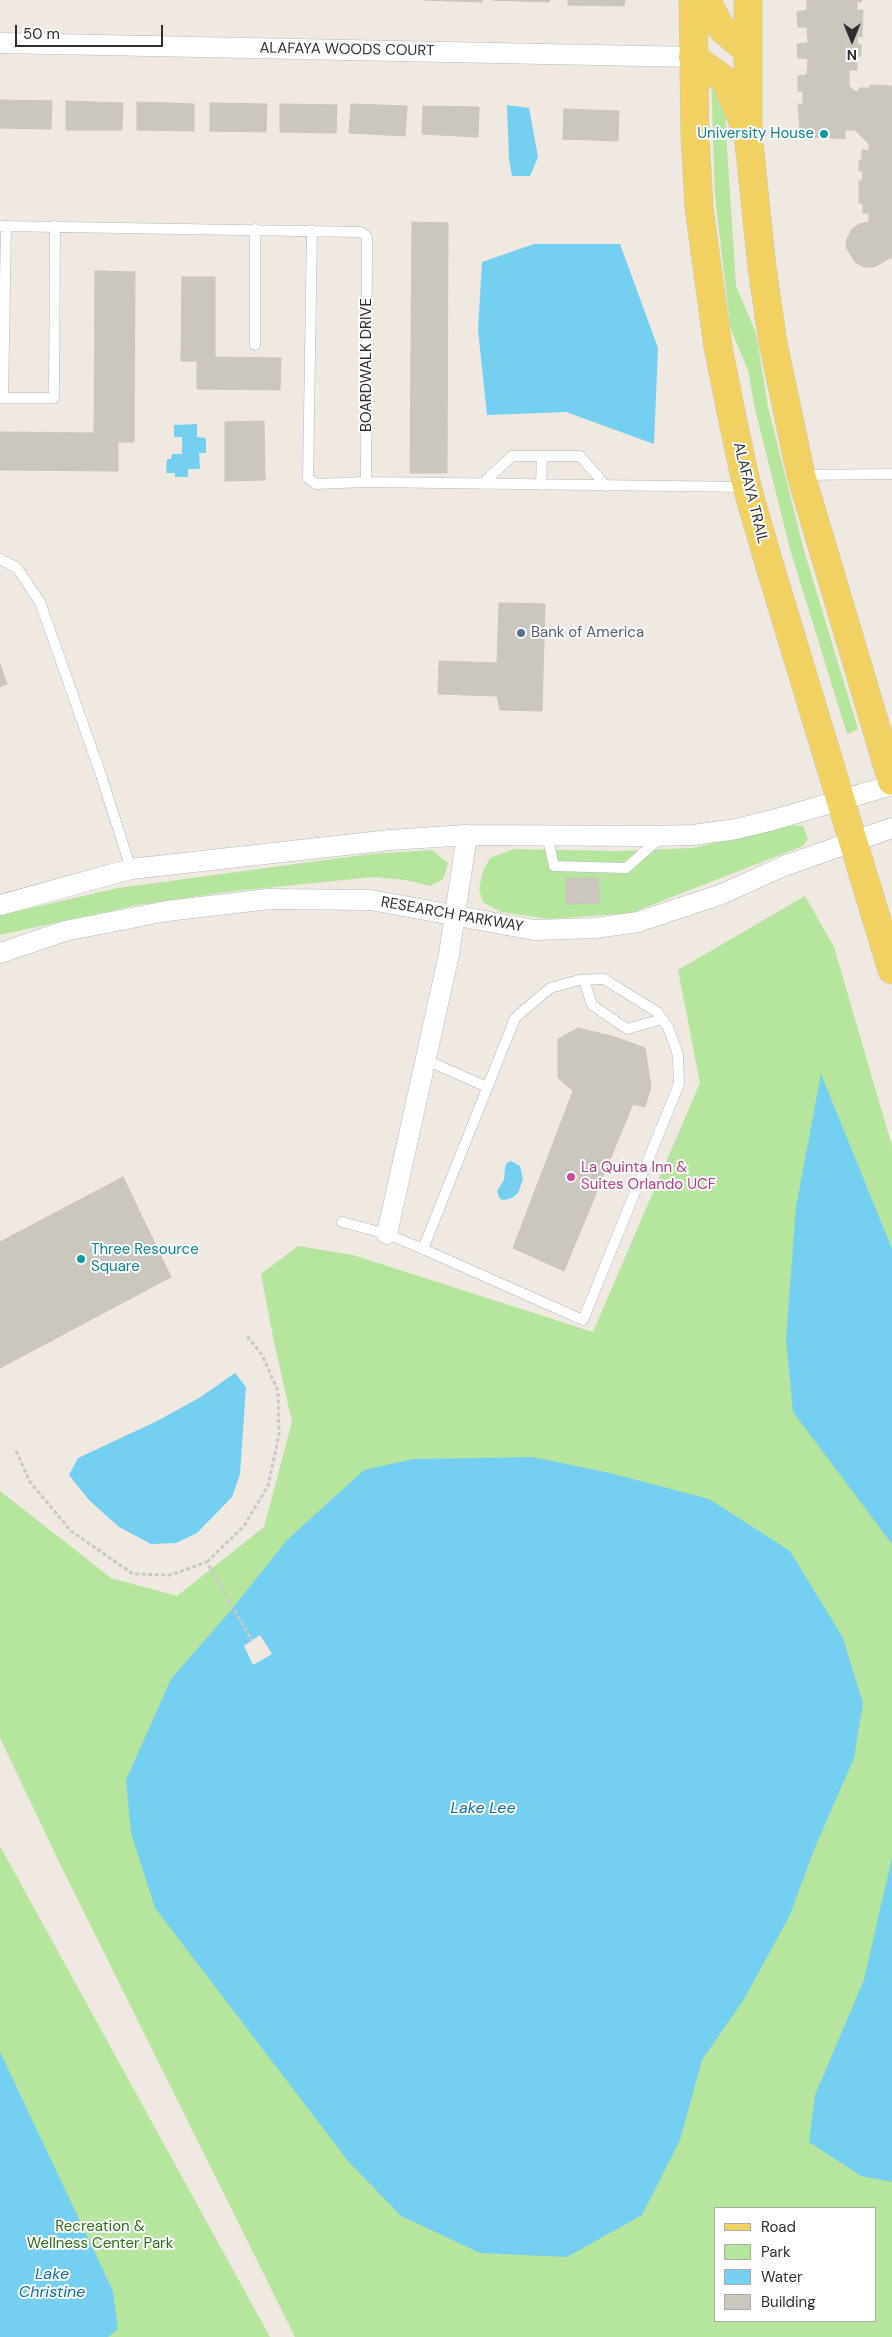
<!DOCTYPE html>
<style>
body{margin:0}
#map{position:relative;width:892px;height:2337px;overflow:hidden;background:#efe9e1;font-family:"DM Sans",sans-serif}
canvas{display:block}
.legend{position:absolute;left:714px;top:2207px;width:162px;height:115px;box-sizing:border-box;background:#fff;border:1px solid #ababab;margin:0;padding:6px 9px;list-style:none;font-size:15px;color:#2e2e2e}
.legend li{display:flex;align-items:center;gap:10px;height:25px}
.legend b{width:25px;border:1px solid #ababab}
.north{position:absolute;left:827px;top:15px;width:50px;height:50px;-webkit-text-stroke:4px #fff;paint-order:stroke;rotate:180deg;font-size:14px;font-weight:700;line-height:20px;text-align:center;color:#2e2e2e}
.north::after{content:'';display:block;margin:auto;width:18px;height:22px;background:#2e2e2e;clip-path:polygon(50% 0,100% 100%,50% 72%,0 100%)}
.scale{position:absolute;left:15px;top:25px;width:148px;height:22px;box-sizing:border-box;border:2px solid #2e2e2e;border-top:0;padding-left:6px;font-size:15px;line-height:18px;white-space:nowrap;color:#2e2e2e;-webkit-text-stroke:4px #fff;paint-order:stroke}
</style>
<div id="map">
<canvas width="892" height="2337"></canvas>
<ul class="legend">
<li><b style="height:6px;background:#f2d163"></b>Road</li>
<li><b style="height:14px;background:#b6e59e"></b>Park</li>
<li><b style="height:14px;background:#75cff0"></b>Water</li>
<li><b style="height:14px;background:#cbc7bf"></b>Building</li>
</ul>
<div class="north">N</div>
<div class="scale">50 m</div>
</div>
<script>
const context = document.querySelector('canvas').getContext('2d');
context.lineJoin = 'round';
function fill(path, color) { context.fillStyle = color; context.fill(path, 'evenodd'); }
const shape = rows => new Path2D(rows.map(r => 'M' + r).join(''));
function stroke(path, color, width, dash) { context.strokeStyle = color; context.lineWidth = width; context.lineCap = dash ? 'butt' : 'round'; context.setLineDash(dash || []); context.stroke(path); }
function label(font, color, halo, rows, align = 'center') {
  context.font = font + ' "DM Sans",sans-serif'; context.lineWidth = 4; context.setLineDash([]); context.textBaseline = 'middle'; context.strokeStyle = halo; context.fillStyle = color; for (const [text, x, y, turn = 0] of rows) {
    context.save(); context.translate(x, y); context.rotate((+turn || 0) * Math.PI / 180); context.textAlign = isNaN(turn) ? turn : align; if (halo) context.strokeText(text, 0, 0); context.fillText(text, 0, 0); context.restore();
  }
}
fill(shape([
 [711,77,724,101,736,286,756,333,768,407,803,547,858,729,847,734,790,549,755,409,748,370,730,327,715,196],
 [794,825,803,826,808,839,803,846,631,913,549,919,501,912,483,902,479,889,483,871,490,858,514,849,617,851,692,848],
 [432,850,448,863,443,879,430,886,406,880,373,877,226,892,138,905,0,935,0,915,118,888,370,854],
 [805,896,834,947,892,1146,892,2337,295,2337,61,1866,0,1738,0,1491,111,1578,177,1596,264,1527,292,1422,274,1342,261,1274,298,1246,353,1255,593,1332,700,1083,678,970],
 [716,2208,876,2208,876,2321,716,2321],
 [0,1846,270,2337,0,2337]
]), '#b6e59e');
fill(shape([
 [507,105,529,108,538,157,530,176,512,176,509,159],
 [534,244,620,244,658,348,654,444,566,412,487,415,478,330,482,262],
 [197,424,197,437,206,438,206,453,199,453,200,469,188,469,188,477,175,477,175,473,166,473,167,459,171,459,172,454,182,454,182,437,174,437,174,425],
 [821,1074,892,1249,892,1544,793,1412,786,1339,796,1207],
 [511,1161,520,1166,523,1179,518,1193,512,1198,504,1200,500,1199,497,1191,504,1180,505,1167,507,1163],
 [235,1373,246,1387,240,1474,232,1497,197,1533,176,1543,151,1544,119,1527,89,1500,69,1475,78,1458,157,1421,199,1398],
 [532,1457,610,1473,709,1499,790,1551,843,1638,863,1703,854,1758,816,1845,789,1917,744,1999,702,2060,680,2140,642,2215,567,2257,480,2253,401,2216,348,2161,155,1908,131,1833,126,1780,171,1679,232,1609,287,1540,364,1470,413,1459],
 [892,1857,892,2182,861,2176,809,2142,815,2095,864,1980],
 [0,2052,113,2291,118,2329,108,2337,0,2337]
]), '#75cff0');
fill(shape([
 [260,1635,272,1654,253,1665,244,1646]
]), '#efe9e1');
const building = shape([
 [425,0,482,0,482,2,425,0],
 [493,0,550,0,549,2,493,0],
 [568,0,625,0,624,6,568,5,568,0],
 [807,0,861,0,861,2,857,1,857,10,863,10,862,37,857,36,858,45,861,44,861,56,857,56,857,70,849,70,849,86,855,91,859,92,859,88,870,88,870,85,891,86,892,88,892,257,874,267,864,267,855,262,846,247,847,239,852,229,859,224,869,222,869,213,863,213,863,203,859,203,859,181,862,181,863,171,859,171,859,160,862,160,862,150,869,151,869,144,855,130,845,130,845,139,819,137,804,139,804,131,800,131,798,104,803,104,803,91,798,91,798,76,807,75,808,59,798,58,797,44,808,43,807,27,798,27,797,12,807,10,807,0],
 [0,100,52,101,51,129,0,128,0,100],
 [66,101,123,103,122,130,66,130,66,101],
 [137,102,194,104,194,131,137,130,137,102],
 [210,103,267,104,266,132,210,131,210,103],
 [280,104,337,105,336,133,280,132,280,104],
 [351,104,407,106,405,136,349,133,351,104],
 [423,106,479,107,478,137,422,134,423,106],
 [564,109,619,111,618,141,563,139,564,109],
 [412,222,448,223,447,473,410,473,412,222],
 [95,271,135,272,134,442,118,442,118,471,0,470,0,432,94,433,95,271],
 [182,277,215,277,215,357,281,358,280,390,197,389,197,361,181,361,182,277],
 [264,421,265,480,225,481,225,422,264,421],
 [499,603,545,604,542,711,500,710,497,696,438,694,439,661,497,663,499,603],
 [0,664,7,684,0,687,0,664],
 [566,878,598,878,600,903,567,904,566,878],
 [578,1028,612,1036,645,1048,651,1087,645,1107,633,1104,564,1271,513,1248,573,1091,558,1078,558,1039,578,1028],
 [123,1177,171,1277,0,1368,0,1242,123,1177]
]);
fill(building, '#cbc7bf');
stroke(building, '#cbc5ba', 1);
const service = shape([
 [0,226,361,232,367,237,366,482],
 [255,229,255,345],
 [312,230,308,478,316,484,366,482,745,487],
 [0,398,54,398,55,226],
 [3,398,6,226],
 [803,475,892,474],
 [482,484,512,456,580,456,606,486],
 [541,485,542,456],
 [0,559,17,568,40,602,100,772,131,869],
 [547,835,554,866,626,868,660,838],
 [584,980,592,1005,627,1029,662,1019],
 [426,1060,487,1087],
 [342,1222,387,1234,423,1249,583,1320,679,1084,678,1055,668,1027,657,1012,604,979,579,980,550,988,515,1018,423,1249]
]);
const minor = shape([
 [0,43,693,57],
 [0,905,131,869,390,840,467,835,651,836,693,835,736,829,773,820,892,785],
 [0,953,65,931,167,911,269,899,371,900,534,930,595,928,638,922,722,894,784,866,892,828],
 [387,1234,449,954,467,835]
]);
const primary = shape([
 [693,0,695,136,699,208,718,347,732,417,747,487,768,560,892,970],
 [706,0,721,28,748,51],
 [748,0,748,133,762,268,773,343,801,475,892,781],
 [693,57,726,81,743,122]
]);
stroke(service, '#b4b7c1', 11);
stroke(minor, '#b4b7c1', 21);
stroke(primary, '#c9c9c9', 29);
stroke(shape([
 [16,1451,30,1482,71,1531,133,1574,170,1575,207,1562,252,1641],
 [207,1562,244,1526,268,1486,279,1435,278,1391,262,1355,247,1336]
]), '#c9c9c9', 3, [4, 2.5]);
stroke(service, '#fff', 10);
stroke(minor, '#fff', 20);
stroke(primary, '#f2d163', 28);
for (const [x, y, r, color] of [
 [824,134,5,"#0f9aa8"],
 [521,633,5,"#5c6f8a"],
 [571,1177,5,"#d1479c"],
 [81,1259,5,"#0f9aa8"]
]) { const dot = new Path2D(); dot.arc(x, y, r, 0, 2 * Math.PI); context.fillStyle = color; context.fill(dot); stroke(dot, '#fff', 2); }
label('15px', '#2e2e2e', '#fff', [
 ["ALAFAYA WOODS COURT",347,50,1],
 ["BOARDWALK DRIVE",367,365,-90],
 ["ALAFAYA TRAIL",750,493,76],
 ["RESEARCH PARKWAY",452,915,10]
]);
label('15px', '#0d838f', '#fff', [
 ["University House",814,134],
 ["Three Resource",91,1250,"left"],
 ["Square",91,1267,"left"]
], 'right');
label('15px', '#4e5e75', '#fff', [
 ["Bank of America",531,633]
], 'left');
label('15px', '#b23c85', '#fff', [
 ["La Quinta Inn &",581,1168],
 ["Suites Orlando UCF",581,1185]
], 'left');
label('15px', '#2c6e1b', '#fff', [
 ["Recreation &",100,2227],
 ["Wellness Center Park",100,2244]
]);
label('italic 16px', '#0d6fa3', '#fff', [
 ["Lake Lee",483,1809],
 ["Lake",52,2275],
 ["Christine",52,2293]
]);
</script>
